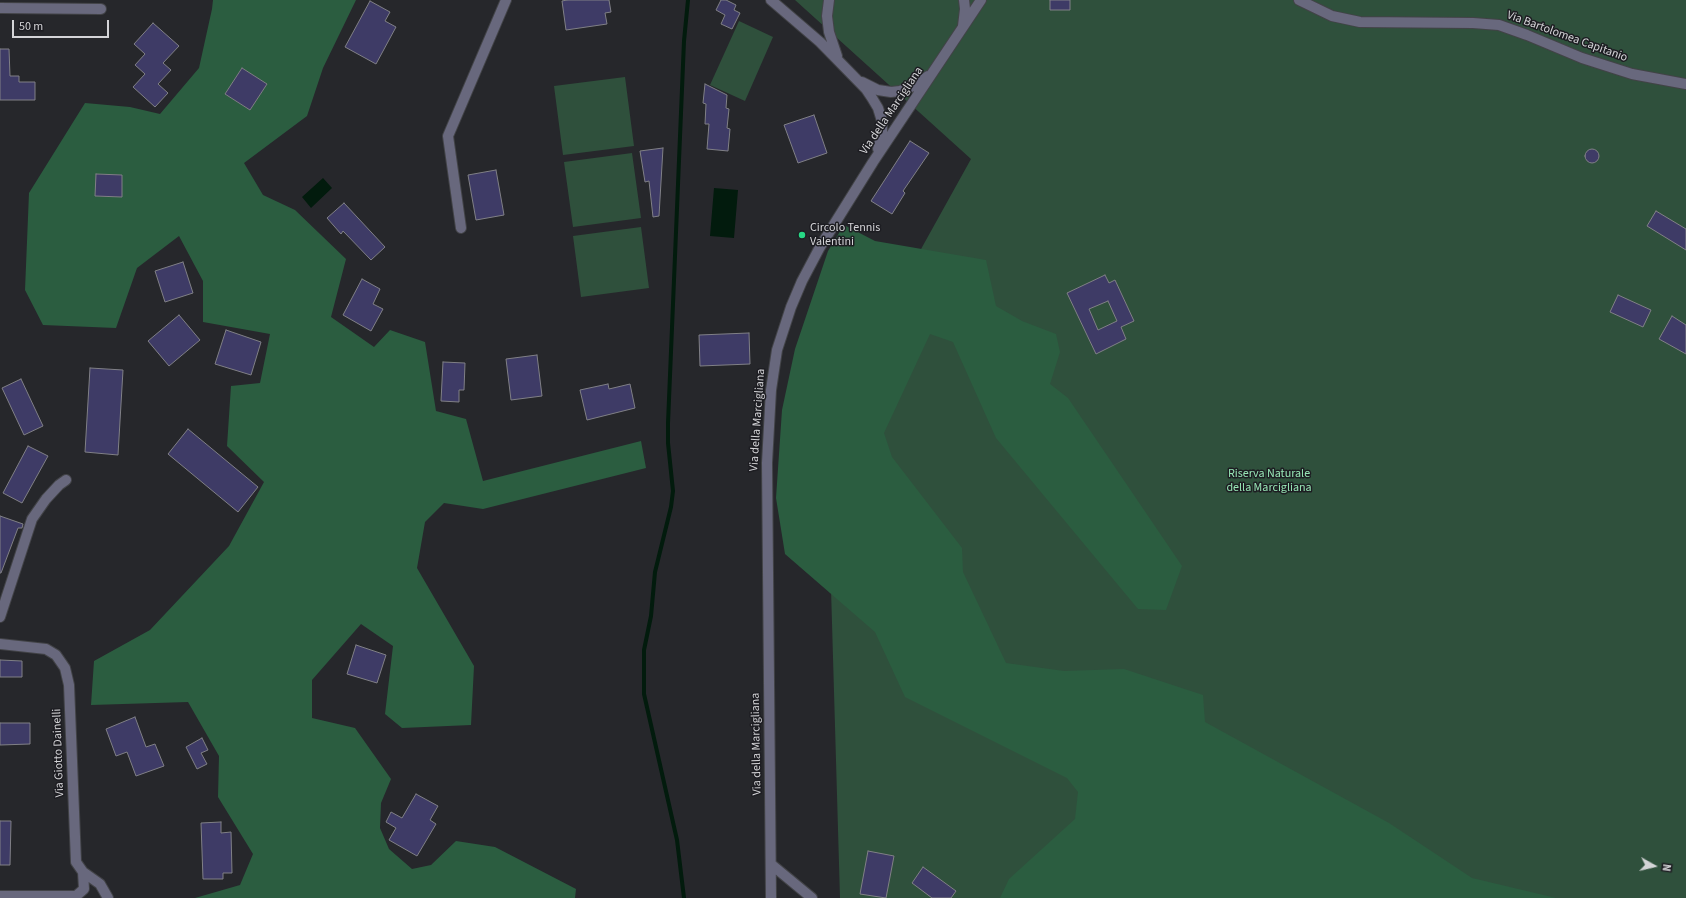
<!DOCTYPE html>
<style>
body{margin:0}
#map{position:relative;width:1686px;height:898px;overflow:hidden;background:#26272b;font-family:"Source Sans 3",sans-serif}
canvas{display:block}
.north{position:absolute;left:1634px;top:846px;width:40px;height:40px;-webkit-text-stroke:3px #1d1d22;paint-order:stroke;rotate:98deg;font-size:11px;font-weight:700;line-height:16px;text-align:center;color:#d4d4d7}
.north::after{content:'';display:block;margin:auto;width:14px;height:18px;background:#d4d4d7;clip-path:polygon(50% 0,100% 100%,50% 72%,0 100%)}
.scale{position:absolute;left:12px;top:20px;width:97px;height:18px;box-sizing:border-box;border:2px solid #d4d4d7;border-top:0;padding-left:5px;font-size:12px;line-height:14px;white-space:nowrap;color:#d4d4d7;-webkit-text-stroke:3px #1d1d22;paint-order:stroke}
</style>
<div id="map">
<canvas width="1686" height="898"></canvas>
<div class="north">N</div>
<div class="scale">50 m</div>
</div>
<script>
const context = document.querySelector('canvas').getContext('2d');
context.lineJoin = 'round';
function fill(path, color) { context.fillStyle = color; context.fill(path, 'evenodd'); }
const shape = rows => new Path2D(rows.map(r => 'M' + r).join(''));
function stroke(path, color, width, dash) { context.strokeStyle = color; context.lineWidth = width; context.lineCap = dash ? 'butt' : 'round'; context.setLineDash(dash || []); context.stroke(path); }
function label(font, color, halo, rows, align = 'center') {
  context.font = font + ' "Source Sans 3",sans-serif'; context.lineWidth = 3; context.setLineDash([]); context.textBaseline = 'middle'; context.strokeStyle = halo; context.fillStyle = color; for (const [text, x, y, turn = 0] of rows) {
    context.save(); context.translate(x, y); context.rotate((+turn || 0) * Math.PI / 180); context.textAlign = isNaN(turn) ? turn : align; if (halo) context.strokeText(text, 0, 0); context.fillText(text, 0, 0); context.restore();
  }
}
fill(shape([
 [795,0,1686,0,1686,898,840,898,829,520,870,341,971,159],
 [739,21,773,37,745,101,710,85],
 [625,77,634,146,563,155,554,86],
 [632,153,641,218,573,227,564,162],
 [641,227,649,288,581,297,573,236]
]), '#2f503c');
fill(shape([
 [213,0,356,0,323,68,307,116,244,163,263,195,295,210,346,259,331,317,374,347,390,330,425,342,436,411,466,419,483,481,641,441,646,468,483,509,444,503,425,522,417,568,474,666,471,725,402,728,385,714,393,646,361,624,312,680,312,718,355,728,391,779,381,803,380,828,389,849,412,869,431,865,456,841,495,847,576,889,575,898,195,898,240,885,253,854,218,797,219,756,188,702,91,705,94,661,150,630,229,546,264,482,227,446,231,386,260,383,270,334,203,322,203,281,179,236,137,268,116,328,43,325,25,290,29,193,85,103,130,107,160,114,199,68,212,9],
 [242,68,267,84,250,110,225,94],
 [96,174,122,175,122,197,96,196],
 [844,225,875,241,986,260,996,306,1022,321,1056,334,1060,352,1050,384,1068,398,1182,566,1166,610,1138,609,996,438,953,342,930,334,884,433,892,457,962,548,963,572,1006,663,1064,671,1124,669,1203,695,1205,722,1389,823,1472,878,1556,898,1000,898,1009,879,1075,819,1078,792,1067,778,905,697,875,632,785,554,776,498,782,410,795,349,828,251]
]), '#2b5d40');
fill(shape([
 [323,178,332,188,311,208,302,197],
 [714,188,738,190,734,238,710,236]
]), '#021b0d');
stroke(shape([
 [684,898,677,840,644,694,644,650,651,616,655,572,671,507,673,491,668,443,668,423,684,41,688,0]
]), '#021b0d', 4);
const building = shape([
 [567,0,609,0,611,12,605,13,607,24,566,30,562,1,567,0],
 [721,0,726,0,736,5,734,10,740,13,732,29,721,24,725,15,716,10,721,0],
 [1050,0,1070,0,1070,10,1050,10,1050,0],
 [370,1,390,12,385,21,396,27,376,64,345,47,370,1],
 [153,23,179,46,163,63,171,70,158,84,168,93,155,107,133,87,145,74,135,65,145,54,134,44,153,23],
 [0,49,9,49,10,76,19,76,19,82,35,82,35,100,0,100,0,49],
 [242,68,267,84,250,110,225,94,242,68],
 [705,84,727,95,726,108,729,109,727,128,730,129,728,151,707,149,709,124,705,124,706,104,703,103,705,84],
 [814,115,827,153,798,163,784,125,814,115],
 [910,141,929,153,903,191,905,193,892,214,871,201,910,141],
 [663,148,659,216,653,217,649,181,645,182,640,151,663,148],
 '1585 156a7 7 0 1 1 14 0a7 7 0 1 1-14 0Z',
 [496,170,504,215,476,220,468,175,496,170],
 [96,174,122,175,122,197,95,196,96,174],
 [344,203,385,247,371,260,343,231,341,234,327,218,344,203],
 [1656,211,1686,229,1686,250,1647,226,1656,211],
 [183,262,193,293,165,302,155,271,183,262],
 [1105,275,1109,283,1115,280,1134,321,1121,327,1126,339,1096,354,1067,293,1105,275],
 [1108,301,1117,321,1098,330,1089,309,1108,301],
 [362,279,380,289,373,304,383,309,371,331,343,315,362,279],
 [1618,295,1651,310,1643,327,1610,312,1618,295],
 [179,315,200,340,169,366,148,341,179,315],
 [1672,316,1686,325,1686,354,1659,339,1672,316],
 [226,330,261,342,251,375,215,364,226,330],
 [749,333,750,364,700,366,699,335,749,333],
 [537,355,542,396,511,400,506,359,537,355],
 [443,362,465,363,464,390,459,390,459,402,441,401,443,362],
 [90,368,123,370,118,455,85,452,90,368],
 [21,379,43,426,24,435,2,388,21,379],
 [608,384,609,389,630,384,635,408,587,420,580,390,608,384],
 [188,429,258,487,238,512,168,454,188,429],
 [28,446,48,456,22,503,3,493,28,446],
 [0,516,23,524,22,528,18,528,1,573,0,573,0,516],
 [356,645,386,655,377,683,347,674,356,645],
 [0,660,22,661,22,677,0,677,0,660],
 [135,717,146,747,155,744,164,766,136,776,127,752,116,756,106,729,135,717],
 [0,723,30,723,30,744,0,745,0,723],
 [202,738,208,750,201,753,207,764,197,769,186,747,202,738],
 [416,794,438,806,430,820,436,824,417,856,389,840,396,828,386,822,391,812,402,818,416,794],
 [0,821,11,821,10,865,0,865,0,821],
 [221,822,221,833,231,832,232,873,223,873,223,879,203,879,201,823,221,822],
 [868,851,894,856,886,898,860,894,868,851],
 [923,867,956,891,951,898,932,898,912,883,923,867]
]);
fill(building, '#3e3b66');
stroke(building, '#808086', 1);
const minor = shape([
 [771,0,820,42,866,89,872,98,878,108,882,121,882,133,878,149],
 [829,0,827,16,829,32,837,56],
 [1299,0,1332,16,1360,22,1473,23,1499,25,1527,35,1582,58,1632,74,1686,84],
 [0,8,101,9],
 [963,26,965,9,964,0],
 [862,82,878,90,891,92,900,91,916,85,928,76],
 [461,228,448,136,506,0],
 [0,617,32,519,46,499,59,485,66,480],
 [0,644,46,649,56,655,65,668,69,685,76,862,83,872,100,884,108,898],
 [772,865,812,898],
 [0,896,76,896,84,889,83,872],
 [771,898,767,463,771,390,777,350,791,307,802,281,820,247,873,162,981,0]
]);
stroke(minor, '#424347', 12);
stroke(minor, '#68687d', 10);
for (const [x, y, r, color] of [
 [802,235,4,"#27d885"]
]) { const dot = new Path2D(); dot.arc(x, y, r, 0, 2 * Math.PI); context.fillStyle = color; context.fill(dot); stroke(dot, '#1d1d22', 1.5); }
label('12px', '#d4d4d7', '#1d1d22', [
 ["Via Bartolomea Capitanio",1567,37,20],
 ["Via della Marcigliana",892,111,-56],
 ["Via della Marcigliana",758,420,-86],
 ["Via della Marcigliana",757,744,-91],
 ["Via Giotto Dainelli",59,753,-92]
]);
label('12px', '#d4d4d7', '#1d1d22', [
 ["Circolo Tennis",810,228],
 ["Valentini",810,242]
], 'left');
label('12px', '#97e5b5', '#1d1d22', [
 ["Riserva Naturale",1269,474],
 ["della Marcigliana",1269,488]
]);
</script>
